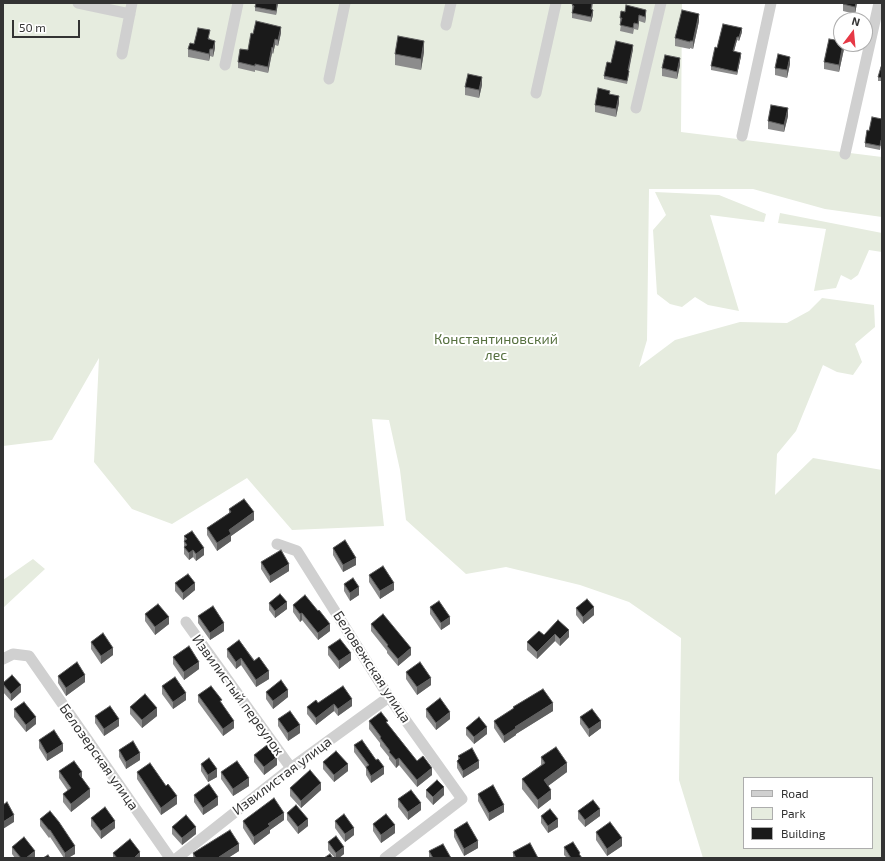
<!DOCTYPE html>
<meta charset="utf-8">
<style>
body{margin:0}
#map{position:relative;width:885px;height:861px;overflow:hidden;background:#fff;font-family:"Exo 2",sans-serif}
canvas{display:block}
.frame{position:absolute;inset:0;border:4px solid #333;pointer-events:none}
.legend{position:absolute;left:743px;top:777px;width:130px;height:72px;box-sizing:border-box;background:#fff;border:1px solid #adadad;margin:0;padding:5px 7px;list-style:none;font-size:12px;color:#333}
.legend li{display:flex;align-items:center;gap:8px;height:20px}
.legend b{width:20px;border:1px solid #adadad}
.north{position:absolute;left:833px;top:12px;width:40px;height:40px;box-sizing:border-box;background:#fff;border:1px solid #adadad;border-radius:50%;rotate:16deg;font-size:11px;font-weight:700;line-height:16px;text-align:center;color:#333}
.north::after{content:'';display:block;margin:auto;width:14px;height:18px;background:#e63946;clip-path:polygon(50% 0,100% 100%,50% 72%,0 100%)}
.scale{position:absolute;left:12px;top:20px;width:68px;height:18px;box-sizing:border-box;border:2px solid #333;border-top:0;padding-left:5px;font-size:12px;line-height:14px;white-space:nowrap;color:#333;-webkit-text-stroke:3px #fff;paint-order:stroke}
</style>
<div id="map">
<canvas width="885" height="861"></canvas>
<div class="frame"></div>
<ul class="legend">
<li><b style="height:5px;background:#d0d0d0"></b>Road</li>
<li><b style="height:11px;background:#e6ecdf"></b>Park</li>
<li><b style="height:11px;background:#1a1a1a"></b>Building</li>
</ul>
<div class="north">N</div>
<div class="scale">50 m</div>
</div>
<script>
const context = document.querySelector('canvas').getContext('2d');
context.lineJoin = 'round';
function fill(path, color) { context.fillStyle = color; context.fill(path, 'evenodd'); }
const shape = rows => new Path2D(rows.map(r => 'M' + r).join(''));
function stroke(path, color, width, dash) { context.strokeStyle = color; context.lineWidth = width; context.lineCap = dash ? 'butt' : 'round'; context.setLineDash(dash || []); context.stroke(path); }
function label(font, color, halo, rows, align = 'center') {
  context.font = font + ' "Exo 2",sans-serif'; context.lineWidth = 4; context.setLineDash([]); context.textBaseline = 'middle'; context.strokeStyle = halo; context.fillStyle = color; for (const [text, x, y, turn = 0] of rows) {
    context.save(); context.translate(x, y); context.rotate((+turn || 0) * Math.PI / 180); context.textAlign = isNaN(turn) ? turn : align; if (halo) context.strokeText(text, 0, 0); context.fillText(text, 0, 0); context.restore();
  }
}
fill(shape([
 [3,3,682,3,681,132,882,157,882,217,825,209,753,189,649,189,647,340,639,367,675,340,740,322,787,323,809,311,822,298,874,305,875,327,855,344,862,362,853,375,837,372,823,365,796,431,777,454,775,495,813,458,882,470,882,858,703,858,679,780,681,638,629,602,580,585,506,567,466,574,406,520,400,470,389,420,372,419,384,526,292,530,247,478,172,524,132,509,94,462,99,358,52,440,3,446],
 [744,778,872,778,872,848,744,848],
 [655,192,719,195,766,214,764,222,710,215,739,311,708,305,695,297,682,307,670,304,657,294,653,230,666,215],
 [780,213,882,233,882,252,869,250,858,275,851,280,841,275,836,288,814,291,826,229,778,223],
 [33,559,45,569,3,608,3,580]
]), '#e6ecdf');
stroke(shape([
 [78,3,130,14],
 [446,25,451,3],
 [122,54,132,3],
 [225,65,238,3],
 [329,79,345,3],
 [536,93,556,3],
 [636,108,661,3],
 [742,136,771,3],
 [845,154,879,3],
 [277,544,297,551,389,697,462,799,385,858],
 [186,622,291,768],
 [3,659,13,654,29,656,170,858],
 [177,858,291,768,389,697]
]), '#d0d0d0', 11);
fill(shape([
 [278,3,276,15,255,11,255,7],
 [569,3,593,3,592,10,593,15,591,22,572,18,572,4],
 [857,3,855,14,843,11,843,4],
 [621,11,646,15,645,23,639,21,638,30,634,29,633,34,620,31,621,24,620,24,620,18],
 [699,21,693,49,690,48,690,49,675,46,675,38],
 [742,32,739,41,737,40,734,51,741,56,737,75,711,70,711,66,717,48],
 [281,33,278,46,275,45,273,54,272,53,268,73,255,70,255,72,238,68,238,62,248,50,253,34],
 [210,38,210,40,215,48,213,57,210,56,209,61,188,57,188,49,194,44],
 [844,44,844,49,839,72,824,69,824,62],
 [633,49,629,71,629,74,627,84,604,79,604,76,611,63],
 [424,52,421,70,395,65,395,54],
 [790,64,787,78,775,75,775,68],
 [680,65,677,79,662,76,662,68],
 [882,67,882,81,878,81,878,77],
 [482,85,479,98,465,95,465,87],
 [610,94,619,103,616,117,595,112,595,105],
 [788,116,784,132,768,129,768,121],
 [882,119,882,144,881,144,880,150,865,147,865,143],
 [229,509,254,520,231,536,231,541,217,551,207,535,207,528,229,513],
 [184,536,204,555,196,561,193,557,189,560,184,554],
 [333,548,356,565,343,572,333,555],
 [261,562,289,571,270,583,261,569],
 [369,575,394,590,380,599,369,582],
 [175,583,195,590,183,600,175,591],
 [344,584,359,595,350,601,344,591],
 [269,603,287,609,275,618,269,610],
 [293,605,330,631,318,640,302,620,300,622,293,612],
 [430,607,450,624,441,630,430,614],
 [576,608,594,615,583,624,576,615],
 [145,614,169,624,155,635,145,621],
 [198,616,224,631,210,640,198,623],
 [558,620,569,637,560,646,555,641,537,659,527,650,527,642,544,635],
 [371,624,411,655,398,666,387,653,387,651,371,631],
 [239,640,269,679,256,687,241,665,236,669,227,657,227,649],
 [91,642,113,655,101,664,91,649],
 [328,647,351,660,339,669,328,655],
 [173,657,199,669,184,680,173,664],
 [406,672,431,685,417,695,406,679],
 [58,676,85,682,66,696,58,683],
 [3,683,21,692,11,701,3,692],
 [162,686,186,700,173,709,162,694],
 [343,686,352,706,338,716,334,711,316,725,307,714,307,707,318,703],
 [266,692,288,697,273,709,266,699],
 [198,695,222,703,234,728,223,736,198,702],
 [130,707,157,716,142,728,130,714],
 [513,707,553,711,516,734,516,735,504,743,494,728,494,721,513,709],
 [14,709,36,724,26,732,14,717],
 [426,709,450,719,436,730,426,717],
 [95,716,119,726,104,736,95,723],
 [580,717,601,728,589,737,580,724],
 [278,719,300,733,288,741,278,726],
 [369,721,388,724,417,761,432,775,417,787,399,765,396,768,389,759,389,757,380,746,380,743,369,729],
 [466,728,487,734,474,744,466,735],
 [39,740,63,751,47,761,39,748],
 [354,745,384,774,371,783,366,775,366,768,354,752],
 [119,750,140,760,126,769,119,757],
 [254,755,277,765,264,775,254,762],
 [458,756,479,768,463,778,457,768,457,761,458,760],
 [541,757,567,772,548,786,551,799,538,809,522,789,522,779,541,765],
 [323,762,348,771,334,782,323,769],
 [201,764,217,777,208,782,201,771],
 [59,771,82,778,90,797,71,812,63,802,63,794,68,791,59,778],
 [137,772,177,804,161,815,137,779],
 [221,772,249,786,233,796,221,779],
 [290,788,321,790,301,808,290,796],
 [426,790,444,795,433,805,426,797],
 [478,794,504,812,489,821,478,801],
 [194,795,218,805,203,815,194,802],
 [398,799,421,810,408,820,398,807],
 [578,811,600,816,585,827,578,819],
 [287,813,308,826,298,834,287,820],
 [541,816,558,827,548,833,541,823],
 [91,818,115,828,101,839,91,826],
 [40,819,75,854,68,858,64,858,50,837,49,838,40,826],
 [284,820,270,830,270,833,254,845,243,828,243,821],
 [335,821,354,835,345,842,335,828],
 [373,824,395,833,381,843,373,831],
 [172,827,196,834,182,845,172,834],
 [454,830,478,848,464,856,454,837],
 [596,832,622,846,607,856,596,840],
 [328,842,344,854,339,858,335,858,328,850],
 [12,847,35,858,15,858,12,854],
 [564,847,580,855,582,858,567,858,564,855],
 [239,851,228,858,193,858,193,853],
 [429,851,451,858,429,858],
 [513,852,538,858,513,858],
 [113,853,140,858,113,858]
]), '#8c8c8c');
fill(shape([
 [277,3,278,3,276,15,276,11],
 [856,3,857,3,855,14,855,7],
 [593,10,593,15,591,22,591,17],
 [646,10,646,15,645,23,645,17],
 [699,14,699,21,693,49,693,41],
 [639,15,639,21,638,30,638,24],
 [281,27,281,33,278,46,278,40],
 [742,28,742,32,739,41,739,37],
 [737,37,737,40,733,55,733,51],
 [275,39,275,45,273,54,273,48],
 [215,41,215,48,213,57,213,49],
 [424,41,424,52,421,70,421,59],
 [843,44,844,49,839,72,839,65],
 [633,45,633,49,628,74,628,70],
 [272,47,272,53,268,73,268,67],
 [210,49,210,56,209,61,209,54],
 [741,53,741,56,737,75,737,72],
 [790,57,790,64,787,78,787,70],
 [680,58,680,65,677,79,677,72],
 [482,77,482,85,479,98,479,90],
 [619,96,619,103,616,117,616,109],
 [788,108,788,116,784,132,784,125],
 [254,512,254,520,231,536,231,541,217,551,217,543,229,530],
 [204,548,204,555,196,561,196,554],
 [193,550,193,557,189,560,189,553],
 [356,558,356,565,343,572,343,565],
 [289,564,289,571,270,583,270,576],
 [195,583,195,590,183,600,183,593],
 [394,583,394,590,380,599,380,591],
 [359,587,359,595,350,601,350,593],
 [287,602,287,609,275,618,275,611],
 [594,607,594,615,583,624,583,617],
 [302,613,302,620,300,622,300,614],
 [169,617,169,624,155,635,155,627],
 [450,617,450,624,441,630,441,623],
 [224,623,224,631,210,640,210,633],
 [330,624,330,631,318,640,318,633],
 [569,630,569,637,560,646,560,639],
 [555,634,555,641,537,659,537,652],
 [113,648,113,655,101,664,101,656],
 [411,648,411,655,398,666,398,659],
 [351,653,351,660,339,669,339,661],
 [241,658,241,665,236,669,236,662],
 [199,662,199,669,184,680,184,672],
 [269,671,269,679,256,687,256,680],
 [85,675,85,682,66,696,66,688],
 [431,678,431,685,417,695,417,687],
 [21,685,21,692,11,701,11,694],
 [288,690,288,697,273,709,273,701],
 [186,693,186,700,173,709,173,702],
 [352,699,352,706,338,716,338,709],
 [553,703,553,711,516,734,516,735,504,743,504,736,515,727],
 [334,704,334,711,316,725,316,718],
 [157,708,157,716,142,728,142,720],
 [450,712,450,719,436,730,436,723],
 [36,717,36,724,26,732,26,725],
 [119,719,119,726,104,736,104,729],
 [234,721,234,728,223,736,223,729],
 [601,721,601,728,589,737,589,729],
 [300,725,300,733,288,741,288,733],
 [487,727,487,734,474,744,474,737],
 [63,744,63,751,47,761,47,754],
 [140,753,140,760,126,769,126,762],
 [277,757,277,765,264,775,264,767],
 [399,758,399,765,396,768,396,760],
 [479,761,479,768,463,778,463,771],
 [567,763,567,772,544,789,544,780],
 [348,764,348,771,334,782,334,775],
 [384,767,384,774,371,783,371,776],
 [432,768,432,775,417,787,417,780],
 [217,769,217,777,208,782,208,775],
 [82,772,82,780,79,774],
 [249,778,249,786,233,796,233,789],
 [321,783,321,790,301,808,301,801],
 [444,787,444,795,433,805,433,797],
 [90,789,90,797,71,812,71,804],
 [551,790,551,799,538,809,538,800],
 [177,796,177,804,161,815,161,808],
 [218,797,218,805,203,815,203,808],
 [421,803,421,810,408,820,408,812],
 [504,805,504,812,489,821,489,813],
 [600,809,600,816,585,827,585,820],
 [284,813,284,820,270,830,270,833,254,845,254,837,268,824],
 [14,815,14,822,3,829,3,822],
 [308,819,308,826,298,834,298,827],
 [558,819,558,827,548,833,548,826],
 [115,821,115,828,101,839,101,831],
 [395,825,395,833,381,843,381,835],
 [196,827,196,834,182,845,182,838],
 [354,828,354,835,345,842,345,834],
 [622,838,622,846,607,856,607,849],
 [478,841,478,848,464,856,464,849],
 [239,844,239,851,228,858,219,858,219,857],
 [75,846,75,854,68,858,65,858,65,853],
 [344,847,344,854,339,858,336,858,336,853],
 [35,851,35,858,26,858],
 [140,852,140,858,134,858]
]), '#5f5f5f');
const building = shape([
 [256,3,277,3,276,11,255,7,256,3],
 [573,3,592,3,591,9,593,10,591,17,572,13,574,6,572,5,573,3],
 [843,3,856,3,855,7,843,4,843,3],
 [626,5,646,10,645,17,639,15,638,24,634,23,633,28,620,25,622,18,620,18,621,11,625,12,626,5],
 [682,10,699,14,693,41,690,41,690,42,675,38,682,10],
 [256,21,281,27,278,40,275,39,273,48,272,47,268,67,255,64,255,66,238,62,240,49,248,50,251,33,253,34,256,21],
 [723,24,742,28,739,37,737,37,733,51,741,53,737,72,711,66,715,47,717,48,723,24],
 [198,28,210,30,208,39,215,41,213,49,210,49,209,54,188,49,190,43,194,44,198,28],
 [398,36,424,41,421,59,395,54,398,36],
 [829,39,841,41,841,44,843,44,839,65,824,62,829,39],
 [616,41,633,45,628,70,629,71,627,81,604,76,607,62,611,63,616,41],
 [778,54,790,57,787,70,775,68,778,54],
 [665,55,680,58,677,72,662,68,665,55],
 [881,67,882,67,882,78,878,77,881,67],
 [468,74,482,77,479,90,465,87,468,74],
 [598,88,610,91,609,94,619,96,616,109,595,105,598,88],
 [771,105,788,108,784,125,768,121,771,105],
 [872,117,882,119,882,141,881,140,880,146,865,143,867,130,869,131,872,117],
 [244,499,254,512,229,530,231,534,217,543,207,528,231,512,229,509,244,499],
 [192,531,204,548,196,554,193,550,189,553,184,547,187,545,184,541,187,539,184,536,192,531],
 [345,540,356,558,343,565,333,548,345,540],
 [281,550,289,564,270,576,261,562,281,550],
 [383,566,394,583,380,591,369,575,383,566],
 [188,574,195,583,183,593,175,583,188,574],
 [353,578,359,587,350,593,344,584,353,578],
 [280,594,287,602,275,611,269,603,280,594],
 [305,595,318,611,319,610,330,624,318,633,302,613,300,614,293,605,305,595],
 [587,599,594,607,583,617,576,608,587,599],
 [439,601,450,617,441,623,430,607,439,601],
 [158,604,169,617,155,627,145,614,158,604],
 [213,606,224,623,210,633,198,616,213,606],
 [383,614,411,648,398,659,387,646,388,645,371,624,383,614],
 [558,620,569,630,560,639,555,634,537,652,527,642,539,631,544,635,558,620],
 [103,633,113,648,101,656,91,642,103,633],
 [340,639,351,653,339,661,328,647,340,639],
 [239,640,254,661,259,657,269,671,256,680,241,658,236,662,227,649,239,640],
 [189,646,199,662,184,672,173,657,189,646],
 [77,662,85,675,66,688,58,676,77,662],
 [420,662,431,678,417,687,406,672,420,662],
 [12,675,21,685,11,694,3,684,3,683,12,675],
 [175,677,186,693,173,702,162,686,175,677],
 [281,680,288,690,273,701,266,692,281,680],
 [211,686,222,700,220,701,234,721,223,729,198,695,211,686],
 [343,686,352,699,338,709,334,704,316,718,307,707,316,700,318,703,343,686],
 [543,689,553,703,515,727,516,728,504,736,494,721,514,708,513,707,543,689],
 [145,694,157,708,142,720,130,707,145,694],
 [440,698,450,712,436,723,426,709,440,698],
 [24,702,36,717,26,725,14,709,24,702],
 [110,706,119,719,104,729,95,716,110,706],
 [592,709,601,721,589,729,580,717,592,709],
 [290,711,300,725,288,733,278,719,290,711],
 [381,712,388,721,386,722,417,761,423,756,432,768,417,780,399,758,396,760,389,752,390,751,380,738,381,737,369,721,381,712],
 [479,717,487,727,474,737,466,728,479,717],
 [54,730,63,744,47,754,39,740,54,730],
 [362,740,376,760,378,759,384,767,371,776,366,767,369,765,354,745,362,740],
 [133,741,140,753,126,762,119,750,133,741],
 [267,745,277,757,264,767,254,755,267,745],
 [556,747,567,763,544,780,551,790,538,800,522,779,545,763,541,757,556,747],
 [472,748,479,761,463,771,457,761,460,758,458,756,472,748],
 [336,751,348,764,334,775,323,762,336,751],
 [209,758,217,769,208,775,201,764,209,758],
 [74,761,82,772,79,774,90,789,71,804,63,794,71,788,59,771,74,761],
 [237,761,249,778,233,789,221,772,237,761],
 [150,763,166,786,168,784,177,796,161,808,137,772,150,763],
 [310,770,321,783,301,801,290,788,310,770],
 [437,780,444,787,433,797,426,790,437,780],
 [209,784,218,797,203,808,194,795,209,784],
 [493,785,504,805,489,813,478,794,493,785],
 [411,790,421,803,408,812,398,799,411,790],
 [274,798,284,813,268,824,270,826,254,837,243,821,274,798],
 [593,800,600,809,585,820,578,811,593,800],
 [7,802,14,815,3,822,3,805,7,802],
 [296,805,308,819,298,827,287,813,296,805],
 [105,807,115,821,101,831,91,818,105,807],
 [550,809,558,819,548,826,541,816,550,809],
 [50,811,59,822,75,846,65,853,50,830,49,830,40,819,50,811],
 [344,814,354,828,345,834,335,821,344,814],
 [386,814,395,825,381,835,373,824,386,814],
 [186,815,196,827,182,838,172,827,186,815],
 [467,822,478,841,464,849,454,830,467,822],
 [610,822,622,838,607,849,596,832,610,822],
 [230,830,239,844,219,857,219,858,196,858,193,853,230,830],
 [336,836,344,847,336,853,328,842,336,836],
 [24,837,35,851,26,858,21,858,12,847,24,837],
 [130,839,140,852,134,858,117,858,113,853,130,839],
 [573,842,580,853,579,854,582,858,571,858,564,847,573,842],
 [530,843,538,858,516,858,513,852,530,843],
 [443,844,451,858,433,858,429,851,443,844],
 [330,854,333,858,324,858,330,854],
 [48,855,50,858,43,858,48,855]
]);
fill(building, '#1a1a1a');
stroke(building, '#5f5f5f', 1);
label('14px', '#56703f', '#fff', [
 ["Константиновский",496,339],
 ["лес",496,355]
]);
label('14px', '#333', '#fff', [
 ["Беловежская улица",372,667,57],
 ["Извилистый переулок",238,695,54],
 ["Белозерская улица",99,757,55],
 ["Извилистая улица",282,776,-37]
]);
</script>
